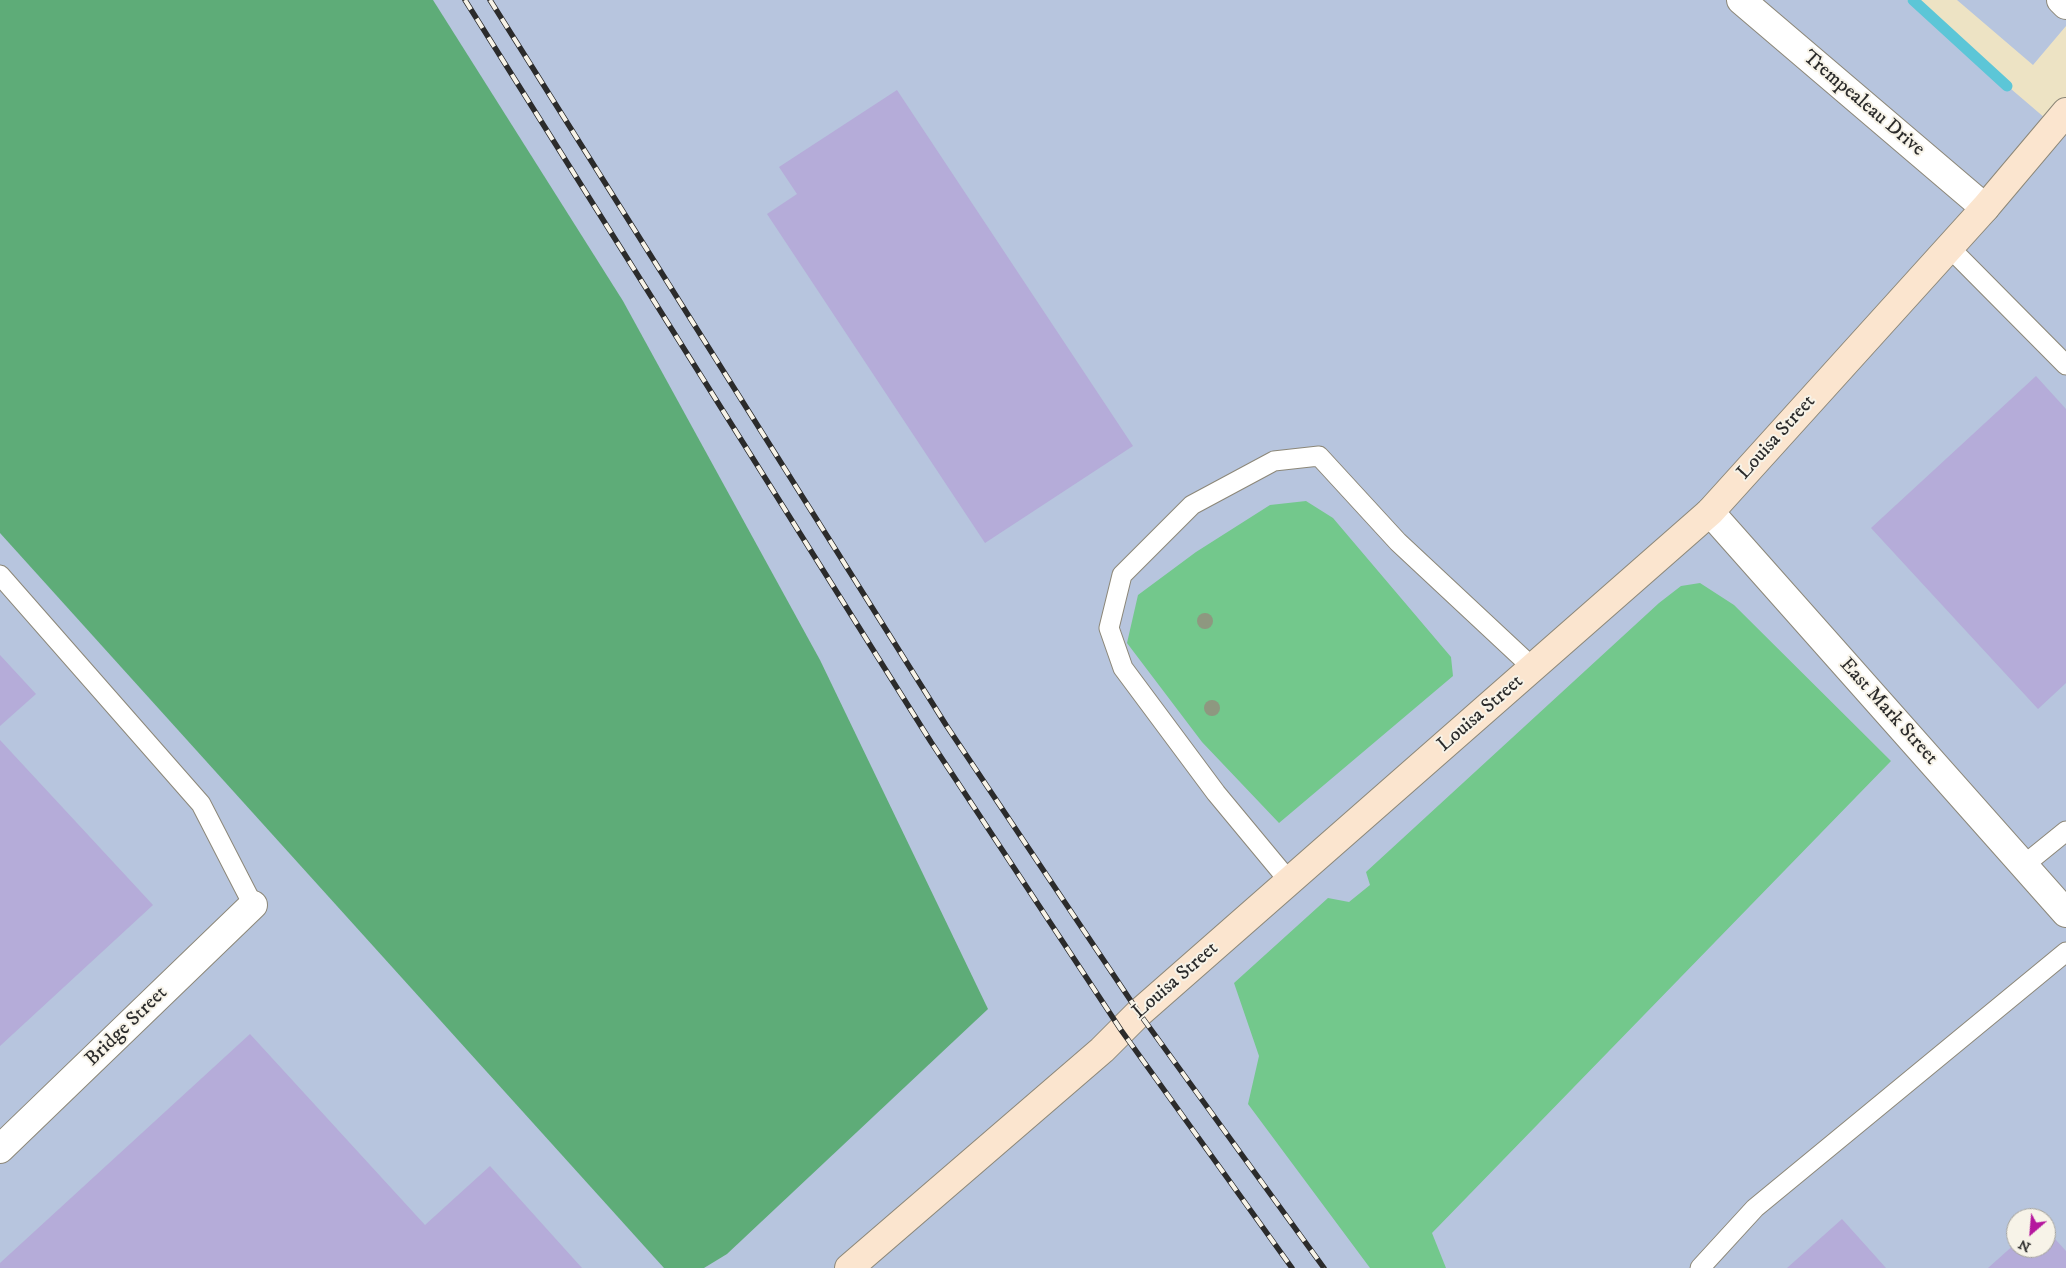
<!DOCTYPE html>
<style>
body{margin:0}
#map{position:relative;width:2066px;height:1268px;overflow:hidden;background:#ede3c4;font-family:"IM FELL DW Pica",serif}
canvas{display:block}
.north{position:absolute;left:2006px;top:1208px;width:50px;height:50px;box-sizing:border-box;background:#f7f3e8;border:1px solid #a5a39c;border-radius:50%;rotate:207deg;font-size:14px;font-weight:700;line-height:20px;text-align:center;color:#2b2b2b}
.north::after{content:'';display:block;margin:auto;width:18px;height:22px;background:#b5179e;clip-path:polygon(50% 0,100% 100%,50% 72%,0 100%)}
</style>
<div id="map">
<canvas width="2066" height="1268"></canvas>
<div class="north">N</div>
</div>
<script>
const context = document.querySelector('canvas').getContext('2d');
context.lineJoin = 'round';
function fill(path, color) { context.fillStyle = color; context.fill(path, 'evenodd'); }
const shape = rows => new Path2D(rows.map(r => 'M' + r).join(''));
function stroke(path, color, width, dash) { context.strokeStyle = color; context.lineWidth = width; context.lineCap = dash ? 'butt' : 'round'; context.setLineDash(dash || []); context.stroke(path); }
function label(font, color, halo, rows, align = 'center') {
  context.font = font + ' "IM FELL DW Pica",serif'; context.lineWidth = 4; context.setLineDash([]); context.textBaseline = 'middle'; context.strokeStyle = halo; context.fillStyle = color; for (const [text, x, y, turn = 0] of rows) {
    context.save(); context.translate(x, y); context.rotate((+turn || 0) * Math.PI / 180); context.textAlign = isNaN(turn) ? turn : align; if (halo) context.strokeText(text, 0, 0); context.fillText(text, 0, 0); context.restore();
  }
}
fill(shape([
 [0,0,1907,0,2066,136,2066,1268,0,1268],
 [2016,1218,2046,1218,2046,1248,2016,1248],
 [1957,0,2066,0,2066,26,2033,65]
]), '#b7c5de');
fill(shape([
 [1306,501,1333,518,1451,657,1453,676,1279,823,1202,742,1127,643,1138,595,1196,552,1270,505],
 [1700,583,1734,605,1891,761,1432,1233,1446,1268,1370,1268,1248,1104,1259,1056,1234,983,1328,898,1349,902,1370,885,1366,872,1659,603,1681,586]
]), '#73c88c');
fill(shape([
 [0,0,433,0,623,301,820,660,988,1009,727,1254,704,1268,664,1268,0,533]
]), '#5eac78');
stroke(shape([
 [1913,0,2007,86]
]), '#5cc6d7', 11);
fill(shape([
 [897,90,1133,446,985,543,767,214,797,194,779,167],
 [2036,376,2066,409,2066,683,2038,709,1871,528],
 [0,655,36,694,0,726],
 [0,740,153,905,0,1046],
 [250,1034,425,1225,490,1166,582,1268,0,1268,0,1263],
 [1842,1219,1886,1268,1787,1268],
 [2046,1229,2066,1251,2066,1268,1988,1268,2016,1243,2016,1248,2046,1248]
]), '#b5acd9');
const lane = shape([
 [1949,247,2066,365],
 [0,575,201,804,253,905],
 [2024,865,2066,831],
 [1289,881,1216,793,1123,668,1109,628,1122,575,1192,505,1274,461,1319,456,1398,542,1533,668],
 [1700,1268,1755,1208,2066,952]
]);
const street = shape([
 [1741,0,1985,208],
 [2061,0,2066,5],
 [1710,512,2066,913],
 [0,1149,253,905]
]);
const secondary = shape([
 [849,1268,1102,1050,1139,1013,1710,512,1985,208,2066,112]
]);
stroke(lane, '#8c8778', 21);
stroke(street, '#8c8778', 30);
stroke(secondary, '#8c8778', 30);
stroke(lane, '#fff', 19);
stroke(street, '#fff', 28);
stroke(secondary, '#fbe5cf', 28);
const rail = shape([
 [465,0,931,742,1121,1030,1292,1268],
 [490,0,946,725,1139,1013,1324,1268]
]);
stroke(rail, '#2b2b2b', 5.5);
stroke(rail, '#f7f3e8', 4, [11]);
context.fillStyle = '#8e9880';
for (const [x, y] of [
 [1205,621],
 [1212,708]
]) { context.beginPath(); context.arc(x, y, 8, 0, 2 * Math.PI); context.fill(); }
label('20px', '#2b2b2b', '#f7f3e8', [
 ["Trempealeau Drive",1863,104,40],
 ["Louisa Street",1777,438,-48],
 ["East Mark Street",1888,712,48],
 ["Louisa Street",1481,714,-41],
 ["Louisa Street",1176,981,-41],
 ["Bridge Street",127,1027,-44]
]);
</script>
